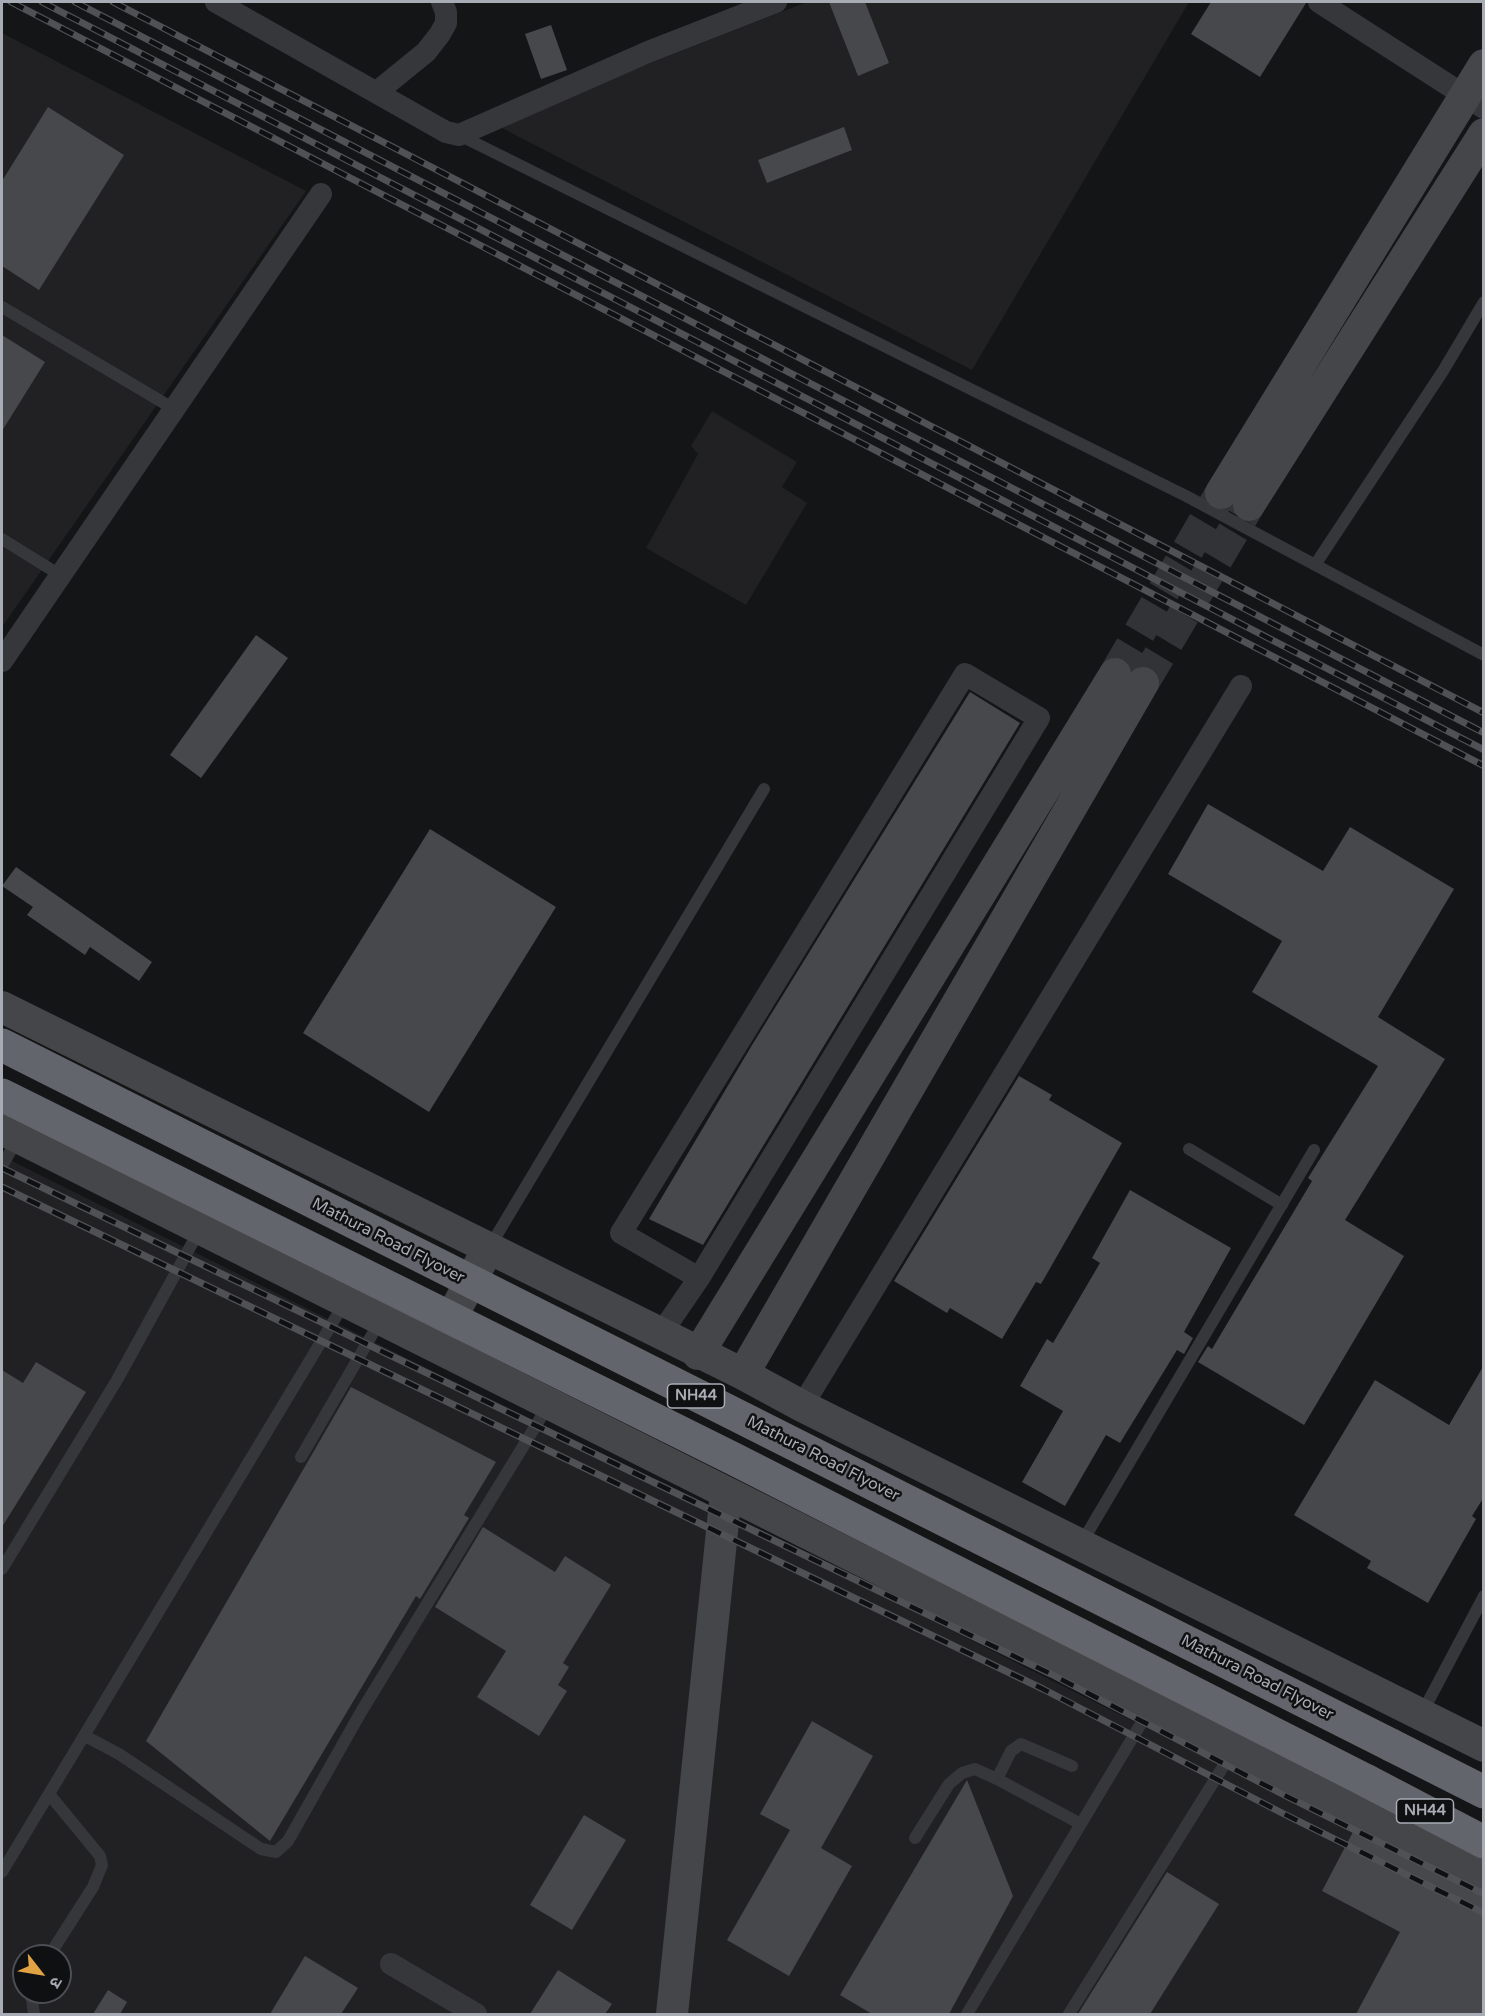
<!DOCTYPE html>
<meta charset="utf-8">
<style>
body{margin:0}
#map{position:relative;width:1485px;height:2016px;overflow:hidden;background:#141516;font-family:"Varela Round","Noto Sans Devanagari",sans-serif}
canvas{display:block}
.frame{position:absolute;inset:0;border:3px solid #a8acb5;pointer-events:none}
.north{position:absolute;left:12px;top:1944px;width:60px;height:60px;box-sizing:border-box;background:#0f1011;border:2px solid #4c4e53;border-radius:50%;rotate:121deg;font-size:16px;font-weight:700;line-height:24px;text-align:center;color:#a8acb5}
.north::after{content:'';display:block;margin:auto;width:21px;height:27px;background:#e0a242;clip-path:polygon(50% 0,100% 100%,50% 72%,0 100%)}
</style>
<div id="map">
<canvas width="1485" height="2016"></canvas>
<div class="frame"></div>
<div class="north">उ</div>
</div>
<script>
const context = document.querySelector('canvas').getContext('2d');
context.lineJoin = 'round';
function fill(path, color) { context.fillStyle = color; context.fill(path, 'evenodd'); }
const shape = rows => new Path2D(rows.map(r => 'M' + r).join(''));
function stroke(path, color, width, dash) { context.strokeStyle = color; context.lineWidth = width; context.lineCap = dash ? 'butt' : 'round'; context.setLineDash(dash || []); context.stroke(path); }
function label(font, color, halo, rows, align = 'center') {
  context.font = font + ' "Varela Round",sans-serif'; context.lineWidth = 5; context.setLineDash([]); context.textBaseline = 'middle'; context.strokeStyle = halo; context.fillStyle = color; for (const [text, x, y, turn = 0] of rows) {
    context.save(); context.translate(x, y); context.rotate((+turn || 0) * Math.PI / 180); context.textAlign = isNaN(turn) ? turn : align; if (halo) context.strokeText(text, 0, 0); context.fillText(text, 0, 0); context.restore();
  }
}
fill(shape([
 [807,2,1189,2,972,370,494,124],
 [2,33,306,191,2,627],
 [712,411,797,462,782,487,807,503,746,605,646,548,698,454,691,446],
 [2,1156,1483,1896,1483,2014,2,2014],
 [24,1956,60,1956,60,1992,24,1992]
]), '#212123');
fill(shape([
 [829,2,865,2,889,63,858,76],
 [1211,2,1306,2,1306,3,1260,77,1191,34],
 [551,25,567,70,541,79,525,34],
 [48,107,124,155,39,290,2,266,2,181],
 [844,127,852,150,767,183,758,160],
 [2,335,45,362,2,431],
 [256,635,288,658,201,778,170,755],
 [970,692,1020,723,703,1245,649,1219,752,1045],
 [1208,804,1323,871,1350,827,1454,889,1378,1017,1445,1059,1345,1220,1404,1256,1304,1425,1198,1362,1208,1346,1212,1349,1312,1181,1308,1178,1378,1066,1252,992,1282,941,1168,874],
 [430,829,556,907,429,1112,303,1033],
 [16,867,152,962,139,981,90,947,85,955,27,915,33,907,2,886],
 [1019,1076,1052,1095,1049,1100,1122,1143,1041,1284,1036,1282,1002,1339,950,1308,947,1313,894,1281],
 [1130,1190,1231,1248,1184,1332,1193,1338,1184,1354,1177,1350,1120,1443,1106,1435,1065,1506,1022,1482,1063,1411,1020,1386,1047,1339,1053,1343,1100,1263,1092,1258],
 [36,1362,86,1392,2,1527,2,1370,23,1383],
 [1484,1365,1484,1497,1472,1516,1476,1519,1428,1603,1367,1568,1371,1561,1294,1515,1375,1380,1449,1425],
 [351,1387,496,1462,464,1515,469,1518,420,1599,416,1596,270,1841,146,1741],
 [483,1527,555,1572,565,1556,611,1585,563,1663,569,1667,558,1685,567,1691,539,1736,477,1697,506,1651,435,1607],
 [812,1721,873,1756,821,1848,852,1866,789,1976,727,1940,790,1830,760,1814],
 [967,1780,1013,1896,949,2014,872,2014,840,1995],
 [584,1815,626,1840,572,1930,530,1905],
 [1354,1830,1484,1894,1484,2014,1356,2014,1400,1932,1322,1891],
 [1167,1872,1219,1904,1150,2014,1078,2014],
 [305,1956,358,1988,341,2014,270,2014],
 [558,1970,612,2004,605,2014,530,2014],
 [108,1990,127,2002,120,2014,93,2014]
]), '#47484b');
stroke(shape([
 [1115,674,1221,493],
 [1143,683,1249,505]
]), '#323336', 32, [32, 16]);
stroke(shape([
 [459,135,1186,496,1484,655],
 [2,307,174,409],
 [2,539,60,575],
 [1315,565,1443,371,1484,302],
 [1189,1149,1282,1205],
 [2,1166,18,1138],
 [489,1248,764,789],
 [301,1457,380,1321],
 [1081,1544,1314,1150],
 [2,1569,117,1380,200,1229],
 [1421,1715,1484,1596],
 [85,1736,119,1754,261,1849,276,1852,288,1841,361,1712,549,1404],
 [1072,1766,1021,1744,1011,1751,997,1779,1079,1823],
 [915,1838,949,1784,962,1773,975,1769,997,1779],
 [2,1872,345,1302],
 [49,1956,93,1887,102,1865,100,1856,49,1794],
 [31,1992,34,2014],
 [967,2014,1151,1707],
 [1069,2014,1234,1749]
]), '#36373b', 12);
stroke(shape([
 [216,2,446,132,459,135,648,52,776,2],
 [1319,2,1484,108],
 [378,91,426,52,440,34,446,23,446,12,442,2],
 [2,661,321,194],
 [660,1335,699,1278,621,1233,965,674,1039,718,699,1278],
 [802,1406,1241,686],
 [391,1964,476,2014]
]), '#36373b', 22);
stroke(shape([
 [1221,493,1484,65],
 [1249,505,1484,134],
 [2,1007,743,1374,802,1406,1484,1746],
 [2,1129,1152,1706,1484,1876],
 [439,1341,483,1258],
 [698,1354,1115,674],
 [743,1374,1143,683],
 [672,2014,726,1493]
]), '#44464a', 32);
stroke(shape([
 [1391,1745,1484,1792],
 [1367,1781,1484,1842]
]), '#62656b', 33);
const rail = shape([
 [11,2,1484,766],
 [42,2,1484,750],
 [75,2,1484,733],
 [113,2,1484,713],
 [2,1168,1051,1674,1288,1797,1484,1894],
 [2,1187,1043,1689,1280,1812,1484,1913]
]);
stroke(rail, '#4f5155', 7);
stroke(rail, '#0f1011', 4.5, [14]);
stroke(shape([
 [2,1045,1391,1745],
 [2,1095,734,1459,1367,1781]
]), '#62656b', 33);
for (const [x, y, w] of [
 [696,1396,57],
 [1425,1811,57]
]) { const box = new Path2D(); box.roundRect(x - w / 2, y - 12, w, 24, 4.5); context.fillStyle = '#0f1011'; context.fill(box); stroke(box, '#a8acb5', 1.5); }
label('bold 15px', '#a8acb5', null, [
 ["NH44",696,1396],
 ["NH44",1425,1811]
]);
label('16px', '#a8acb5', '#0f1011', [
 ["Mathura Road Flyover",388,1241,27],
 ["Mathura Road Flyover",823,1459,27],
 ["Mathura Road Flyover",1257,1678,27]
]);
</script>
